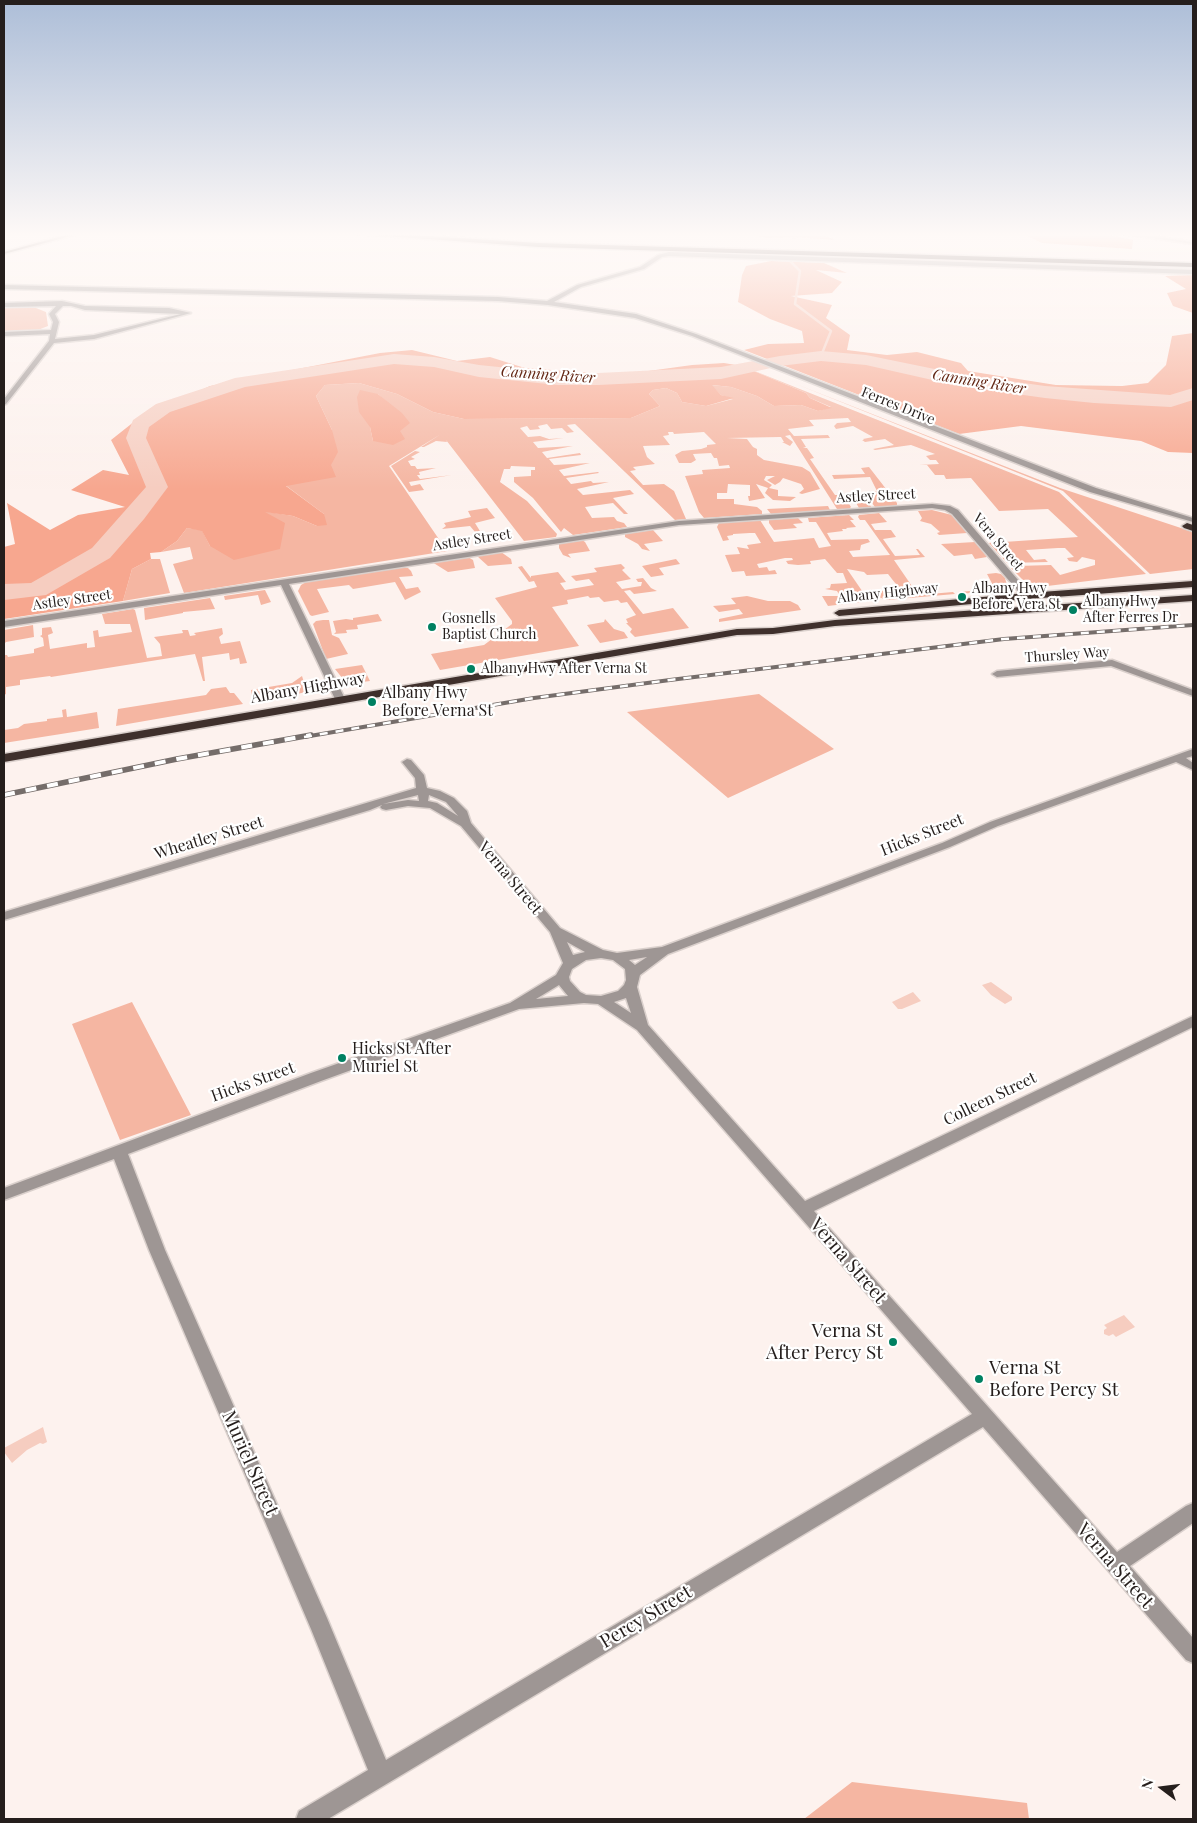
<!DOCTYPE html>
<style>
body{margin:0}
#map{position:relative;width:1197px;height:1823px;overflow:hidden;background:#fdf2ee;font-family:"Playfair Display",serif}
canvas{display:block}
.frame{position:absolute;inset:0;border:5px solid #251e1c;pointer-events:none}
.north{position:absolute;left:1137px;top:1763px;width:50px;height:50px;-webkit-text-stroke:4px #fff;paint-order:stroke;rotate:285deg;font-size:14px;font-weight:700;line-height:20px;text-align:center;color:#251e1c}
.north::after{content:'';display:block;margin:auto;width:18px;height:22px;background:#251e1c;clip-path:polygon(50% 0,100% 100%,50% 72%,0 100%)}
</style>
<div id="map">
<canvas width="1197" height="1823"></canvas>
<div class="frame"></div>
<div class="north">N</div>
</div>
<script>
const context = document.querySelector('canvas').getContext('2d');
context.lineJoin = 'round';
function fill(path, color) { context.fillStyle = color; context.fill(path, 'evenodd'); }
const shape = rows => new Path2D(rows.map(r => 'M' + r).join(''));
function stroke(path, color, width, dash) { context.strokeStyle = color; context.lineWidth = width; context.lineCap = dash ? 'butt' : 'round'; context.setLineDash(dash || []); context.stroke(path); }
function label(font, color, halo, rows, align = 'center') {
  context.font = font + ' "Playfair Display",serif'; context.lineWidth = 4.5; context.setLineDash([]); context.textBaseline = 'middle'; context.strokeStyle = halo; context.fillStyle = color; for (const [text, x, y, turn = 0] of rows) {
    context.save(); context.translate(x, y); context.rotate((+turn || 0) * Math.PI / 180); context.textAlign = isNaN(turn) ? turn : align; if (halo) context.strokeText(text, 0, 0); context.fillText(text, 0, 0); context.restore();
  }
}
fill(shape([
 [4,307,36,308,46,312,48,326,38,330,4,332],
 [742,366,1059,492,1146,574,1039,587,1024,581,1011,568,1017,566,1051,565,1060,575,1095,565,1095,560,1082,557,1077,562,1069,561,1067,558,1074,557,1065,548,1058,548,1026,550,1034,560,1045,559,1048,562,1007,563,989,543,1078,537,1048,509,999,511,971,478,946,479,944,475,935,475,927,465,919,465,939,464,936,460,930,460,926,456,935,454,911,445,875,450,873,449,894,445,885,439,865,442,862,440,864,440,863,439,873,437,853,426,836,429,834,426,837,423,851,422,848,418,809,420,814,426,788,429,794,436,828,435,830,438,801,439,806,447,803,448,807,448,814,458,810,459,835,495,839,495,845,504,849,504,851,507,849,509,837,509,790,435,785,436,793,442,790,446,782,442,784,442,781,437,727,438,747,439,753,447,757,449,757,455,764,460,802,467,810,472,820,489,802,494,799,493,804,489,801,484,783,478,780,482,775,485,767,480,775,476,766,476,764,480,772,485,769,488,778,490,778,496,796,497,790,501,773,500,765,493,768,488,756,484,765,498,749,501,748,496,750,496,750,485,728,484,727,493,717,493,717,499,734,499,734,504,757,507,762,511,762,514,704,518,699,512,685,476,703,474,702,470,730,468,729,465,719,466,717,458,714,458,711,453,693,454,696,460,691,463,679,463,675,455,682,451,701,449,707,447,707,445,716,444,704,432,674,434,673,432,668,432,669,435,663,436,670,445,643,446,647,457,655,464,633,467,636,470,630,471,643,485,664,484,674,491,686,519,675,520,575,424,567,425,574,432,567,433,562,428,551,429,547,424,538,426,540,429,530,430,527,426,520,428,528,437,540,436,549,439,564,438,533,442,538,448,573,446,542,452,547,458,580,453,581,455,549,459,554,465,590,463,559,470,564,476,598,472,599,473,566,478,571,484,591,481,593,483,609,482,577,489,583,495,630,490,634,494,613,498,628,514,624,514,613,503,585,507,592,518,614,517,617,521,624,523,627,527,573,535,564,528,561,532,533,498,514,482,514,477,531,476,531,470,535,470,535,467,511,466,510,469,504,469,500,482,527,501,557,534,556,537,524,541,446,440,447,442,436,441,424,447,421,447,441,434,389,466,447,551,184,593,173,564,193,559,190,547,161,552,177,541,187,528,202,530,210,546,263,511,293,516,317,526,324,514,285,485,331,465,332,430,316,396,325,385,359,383,397,394,433,412,464,419,631,418,660,406,649,394,653,390,666,388,677,393,682,402,706,406,733,399,721,395,711,385,731,387,757,396,774,406,801,405,818,411,831,407,810,398,806,393],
 [378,394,389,404,400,431,373,441,370,427],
 [791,382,1060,488,1193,532,1193,569,1150,574,1063,491],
 [415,451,420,452,411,457,415,459,408,461,411,466,415,466,417,469,436,468,419,472,420,475,417,475,420,479,452,475,409,482,411,486,420,484,424,490,409,492,391,466],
 [869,467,897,503,897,506,875,507,872,503,869,503,871,507,859,508,851,494,877,491,870,477,834,479,832,475,865,474,861,468],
 [828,506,830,510,771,514,767,509],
 [487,508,495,518,475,523,483,536,475,532,470,526,442,529,446,526,444,523,471,517,468,511],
 [932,510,952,515,967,533,939,535,937,533,940,532,931,524,920,521,922,518,918,511],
 [879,513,887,522,871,524,875,530,891,530,896,537,883,539,895,556,920,555,916,549,918,549,925,557,894,560,918,595,953,592,955,594,886,600,879,597,876,592,899,588,888,574,867,575,864,572,847,569,869,601,828,606,822,596,840,596,837,591,825,589,830,588,831,584,847,583,843,573,837,573,825,559,810,561,811,564,798,565,788,564,786,561,793,560,792,558,785,558,757,564,759,568,767,567,769,571,775,570,777,574,746,576,744,571,732,572,725,555,740,554,737,547,749,549,747,545,761,543,755,533,750,533,733,534,733,535,727,536,729,540,723,541,717,527,719,523,760,520,774,542,814,538,819,548,831,546,816,522,809,522,808,518,849,515,854,520,850,520,856,527,846,528,847,529,842,529,843,531,827,533,831,540,868,539,870,542,861,545,860,550,849,551,853,557,890,555,865,520,860,520,858,517,859,515],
 [798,518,803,523,793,524,797,528,774,530,769,523,769,520],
 [653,530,663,541,644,544,650,551,642,549,638,544,625,537,625,534],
 [582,540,585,542,590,551,568,554,571,558,563,555,559,548,559,544],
 [975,542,987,557,975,559,972,554,954,556,941,544],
 [501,552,511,559,512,564,488,566,477,556],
 [468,557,473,560,475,568,448,572,432,562],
 [151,559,160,559,170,593,123,601,132,569],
 [676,559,680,564,659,568,664,575,651,577,642,566],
 [621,564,625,568,622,570,631,579,616,582,622,589,641,586,642,582,638,582,636,579,643,578,651,588,657,591,634,594,630,590,624,591,643,614,673,608,689,628,635,637,630,632,632,629,626,623,628,623,626,619,636,615,627,602,621,603,618,600,604,602,599,597,590,598,588,596,567,600,568,604,552,607,579,646,440,670,431,654,484,645,512,624,512,621,495,598,537,587,534,581,529,582,518,567,522,566,531,578,531,576,558,572,566,582,560,583,565,590,594,585,589,579,576,581,571,576,597,572,594,568],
 [397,568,408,568,411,571,413,576,399,577,406,589,418,587,421,592,405,600,395,582,353,589,349,585,317,589,329,612,312,616,310,615,298,591,301,585,306,582],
 [996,573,1001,574,1005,578,1008,589,960,594,958,592,995,589,987,574],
 [265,590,271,602,261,605,258,595,225,600,224,596],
 [747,596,768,601,790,601,798,605,801,610,719,622,719,619,743,614,739,609,719,612,713,606,736,604,731,598],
 [210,598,215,609,183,612,183,613,145,620,144,608],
 [133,609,135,610,147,658,162,656,160,644,154,637,183,633,182,630,188,630,190,636,196,635,194,633,222,628,223,634,219,637,221,644,240,641,247,663,240,664,239,658,230,660,229,653,202,657,205,681,203,681,195,654,51,677,50,676,20,680,20,685,6,687,6,694,4,695,4,655,7,655,8,657,34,653,34,649,44,646,43,638,40,636,42,635,42,628,51,627,53,633,48,635,50,649,87,643,87,648,95,647,93,631,98,630,99,637,132,632,130,624,105,624,102,614],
 [378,614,382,621,357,625,358,629,346,630,347,633,334,634,336,632,333,621,346,619,353,620,353,618],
 [605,619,614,629,624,632,628,638,600,643,587,625,604,622],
 [323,620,329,620,332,635,339,638,348,654,326,659,313,624,316,621],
 [33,625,34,637,6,642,4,644,4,630],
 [362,665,370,681,347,684,335,669],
 [302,676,307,692,253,702,251,690,292,683],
 [226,687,230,693,234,693,243,704,116,726,118,709,206,695,211,689],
 [759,694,834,749,728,798,627,712],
 [66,709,67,717,97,712,99,728,4,743,4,730,18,728,24,724,47,721,47,719,63,717,62,710],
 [132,1002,191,1115,120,1140,72,1024],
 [852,1782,1027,1803,1029,1819,804,1819]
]), '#f5b6a2');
fill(shape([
 [746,233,819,233,835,240,796,237,767,238],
 [1021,233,1100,233,1133,240,1132,249,1042,243],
 [771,261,824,263,847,273,816,270,842,282,832,293,791,296,832,305,826,318,850,335,847,350,887,355,917,352,961,363,968,371,1056,385,1122,386,1148,383,1166,365,1172,336,1193,333,1193,453,1168,452,1141,441,1021,426,959,434,744,350,768,344,804,343,802,331,770,319,738,302,742,275,746,266],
 [1193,275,1193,313,1173,306,1167,293,1186,289,1165,276],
 [412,350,457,361,490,357,525,368,619,375,692,365,724,363,742,366,806,393,810,398,832,408,818,411,801,405,774,406,757,396,731,387,712,385,721,395,734,398,706,406,682,402,677,393,666,388,653,390,649,394,660,406,631,418,464,419,433,412,397,394,359,383,325,385,316,396,332,430,338,452,331,465,336,477,286,486,324,514,327,525,317,526,293,516,265,512,285,523,280,549,234,560,210,546,202,531,187,528,177,541,161,552,150,553,151,559,132,569,123,601,4,619,4,547,15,544,7,503,50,530,78,515,125,507,71,490,103,470,129,475,111,440,140,417,210,386,380,353],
 [360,390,378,394,402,413,410,423,400,431,405,439,393,445,373,441,370,427,359,412,357,397]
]), '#f7a78f');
fill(shape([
 [991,982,1012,997,1012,1000,1005,1004,991,995,982,985],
 [913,992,921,1001,902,1009,898,1009,892,1002],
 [1124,1315,1135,1327,1116,1337,1113,1334,1109,1336,1104,1334,1104,1330,1107,1328,1104,1325],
 [43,1427,47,1442,43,1444,40,1443,27,1450,12,1463,4,1452,4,1448]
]), '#f6cdc0');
stroke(shape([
 [792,233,794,238],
 [791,262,800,271,795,304,831,331,821,356]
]), '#f6cdc0', 2.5);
fill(shape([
 [821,351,866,355,959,374,1045,386,1170,395,1193,388,1193,400,1171,407,1094,403,1045,398,959,386,866,365,821,361,780,366,721,379,598,385,558,385,479,377,434,367,394,364,245,387,170,412,149,427,146,438,168,487,144,519,110,558,46,595,4,600,4,584,31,583,92,548,146,487,126,438,133,420,156,404,235,378,394,354,434,357,479,365,558,373,598,373,721,367,780,356,821,351]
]), '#f6cdc0');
const minor = shape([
 [1117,233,1132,233,1193,242,1193,244,1117,233],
 [669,252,1193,270,1193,274,669,256,662,257,644,269,581,287,554,302,636,314,696,334,1096,488,1193,518,1193,522,1090,492,692,336,635,318,548,305,498,301,4,289,4,285,498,297,547,301,577,285,640,267,658,255,669,252],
 [62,301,85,306,169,308,191,313,94,339,54,343,6,404,4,405,4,399,49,341,50,334,4,336,4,332,51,330,53,322,49,314,56,306,4,307,4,303,62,301],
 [63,306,71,306,85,310,181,314,94,335,55,339,59,322,55,314,63,306],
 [932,504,950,506,958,510,1030,594,1030,598,1024,598,952,514,945,510,932,508,679,525,289,584,345,699,340,702,335,699,281,585,4,627,4,621,679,521,932,504],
 [1112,660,1193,690,1193,696,1111,666,997,677,992,674,997,671,1112,660],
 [1193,749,1193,756,1186,758,1193,763,1193,770,1176,762,998,826,950,847,668,954,640,975,637,987,648,1025,805,1201,1193,1016,1193,1027,814,1211,1117,1552,1186,1506,1193,1503,1193,1523,1130,1566,1193,1638,1193,1663,1186,1660,983,1427,328,1819,296,1819,299,1811,368,1770,311,1629,149,1250,114,1159,4,1200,4,1188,311,1073,510,1003,556,975,563,963,550,932,461,826,430,808,408,806,386,810,382,809,380,807,382,805,370,810,4,920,4,912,416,788,415,778,402,762,407,759,411,760,424,775,427,788,440,791,454,798,467,811,471,823,560,928,603,950,617,953,662,947,942,843,990,822,1193,749],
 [418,795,419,801,408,800,383,804,418,795],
 [429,795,446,802,458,816,437,803,428,801,429,795],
 [567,942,585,952,573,955,567,942],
 [647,957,635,965,629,960,647,957],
 [601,958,613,960,625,969,626,980,624,985,618,991,601,996,586,995,580,992,570,981,569,977,572,969,586,960,601,958],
 [559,985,568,996,536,999,559,985],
 [626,998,631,1013,614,1002,626,998],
 [584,1003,598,1004,637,1030,972,1414,386,1760,327,1618,165,1250,128,1154,321,1081,519,1009,584,1003]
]);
const major = shape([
 [73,233,82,233,4,254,4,252,73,233]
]);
const highway = shape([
 [344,233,381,233,539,243,1193,263,1193,267,539,247,344,233],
 [1187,523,1193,525,1193,531,1184,528,1182,526,1187,523],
 [1193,581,1193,587,1027,599,839,616,834,613,839,610,1027,593,1193,581],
 [1193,595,1193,601,835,626,773,634,737,635,4,762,4,754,737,629,773,628,835,620,1193,595]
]);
stroke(minor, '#dad0cc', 3);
stroke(major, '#dad0cc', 3);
stroke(highway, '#dad0cc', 3);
fill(minor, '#9e9694');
fill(major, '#574a46');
fill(highway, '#3f302c');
const railFar1 = shape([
 [304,737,534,698,670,680,1004,639,1193,625]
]);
const rail = shape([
 [4,795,177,759,311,735]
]);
stroke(railFar1, '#756d6a', 4);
stroke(rail, '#756d6a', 5.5);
stroke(railFar1, '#fff', 2.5, [8]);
stroke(rail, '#fff', 4, [11]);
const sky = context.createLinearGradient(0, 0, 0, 489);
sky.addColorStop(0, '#adbed8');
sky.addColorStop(0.48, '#fef9f7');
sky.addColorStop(1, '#fef9f700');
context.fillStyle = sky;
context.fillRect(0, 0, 1197, 489);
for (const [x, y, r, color] of [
 [962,597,5,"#008061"],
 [1073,610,5,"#008061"],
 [432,627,5,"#008061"],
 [471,669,5,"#008061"],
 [372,702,5,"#008061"],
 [342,1058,5,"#008061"],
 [893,1342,5,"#008061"],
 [979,1379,5,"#008061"]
]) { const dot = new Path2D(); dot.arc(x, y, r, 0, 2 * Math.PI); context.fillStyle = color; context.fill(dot); stroke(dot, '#fff', 2); }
label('14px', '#251e1c', '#fff', [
 ["Ferres Drive",898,406,22],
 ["Astley Street",876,496,-3],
 ["Astley Street",472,540,-9],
 ["Vera Street",998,542,50],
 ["Albany Highway",888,593,-6],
 ["Astley Street",72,600,-8],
 ["Thursley Way",1067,655,-4]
]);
label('14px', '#251e1c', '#fff', [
 ["Albany Hwy",972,589],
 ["Before Vera St",972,605],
 ["Albany Hwy",1083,602],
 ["After Ferres Dr",1083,618],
 ["Gosnells",442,619],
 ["Baptist Church",442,635],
 ["Albany Hwy After Verna St",481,669]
], 'left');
label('italic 15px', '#622512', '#fff', [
 ["Canning River",548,375,4],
 ["Canning River",979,382,9]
]);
label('16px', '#251e1c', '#fff', [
 ["Albany Highway",308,688,-10],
 ["Hicks Street",922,835,-22],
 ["Wheatley Street",209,838,-17],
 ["Verna Street",510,878,50],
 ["Hicks Street",253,1082,-20],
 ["Colleen Street",990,1099,-26]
]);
label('16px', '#251e1c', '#fff', [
 ["Albany Hwy",382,693],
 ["Before Verna St",382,711],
 ["Hicks St After",352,1049],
 ["Muriel St",352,1067]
], 'left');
label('19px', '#251e1c', '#fff', [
 ["Verna Street",848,1261,49],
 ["Muriel Street",250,1463,66],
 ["Verna Street",1115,1566,49],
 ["Percy Street",646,1617,-31]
]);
label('19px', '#251e1c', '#fff', [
 ["Verna St",883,1331],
 ["After Percy St",883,1353],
 ["Verna St",989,1368,"left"],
 ["Before Percy St",989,1390,"left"]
], 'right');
</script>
